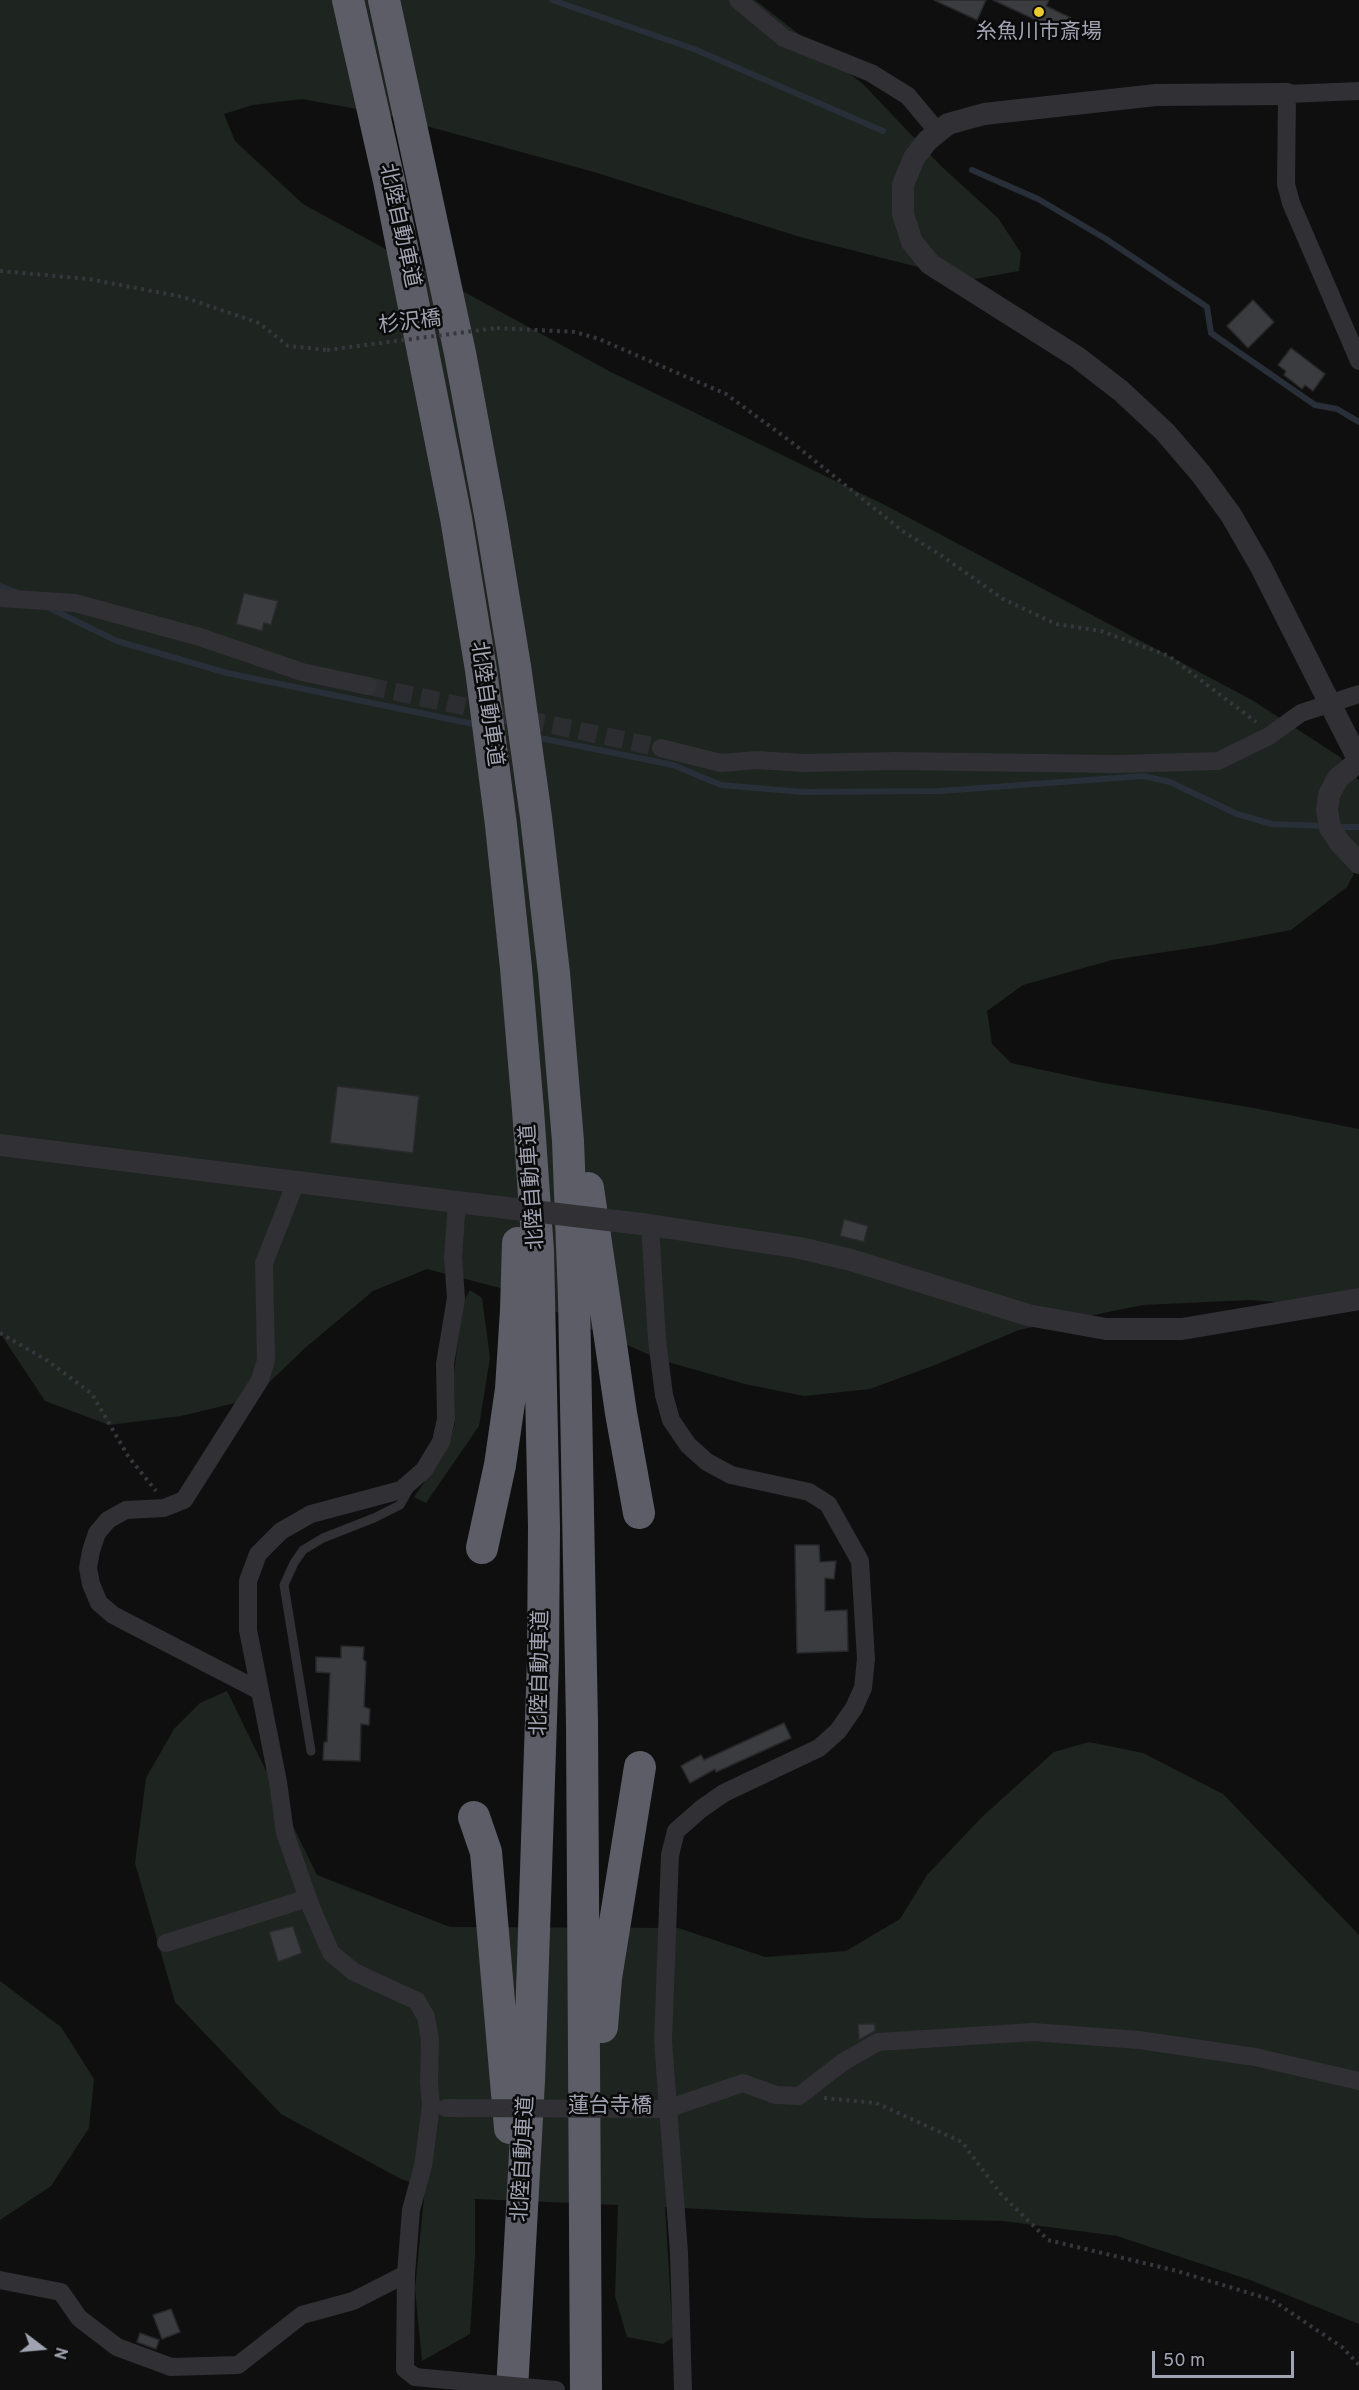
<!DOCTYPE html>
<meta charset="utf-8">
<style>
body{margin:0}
#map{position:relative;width:1359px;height:2390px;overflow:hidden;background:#0f0f10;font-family:Overpass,sans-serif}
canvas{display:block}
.north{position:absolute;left:12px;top:2318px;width:60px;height:60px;-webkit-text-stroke:4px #0a0a0b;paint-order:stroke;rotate:106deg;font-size:16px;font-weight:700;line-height:24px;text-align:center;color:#a0a3b1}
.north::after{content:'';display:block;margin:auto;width:21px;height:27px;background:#a0a3b1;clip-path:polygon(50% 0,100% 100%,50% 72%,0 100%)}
.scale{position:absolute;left:1152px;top:2351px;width:142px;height:27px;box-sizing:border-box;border:3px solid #a0a3b1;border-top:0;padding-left:8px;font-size:18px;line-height:21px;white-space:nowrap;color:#a0a3b1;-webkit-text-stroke:4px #0a0a0b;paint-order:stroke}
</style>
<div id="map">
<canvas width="1359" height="2390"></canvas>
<div class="north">N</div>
<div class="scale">50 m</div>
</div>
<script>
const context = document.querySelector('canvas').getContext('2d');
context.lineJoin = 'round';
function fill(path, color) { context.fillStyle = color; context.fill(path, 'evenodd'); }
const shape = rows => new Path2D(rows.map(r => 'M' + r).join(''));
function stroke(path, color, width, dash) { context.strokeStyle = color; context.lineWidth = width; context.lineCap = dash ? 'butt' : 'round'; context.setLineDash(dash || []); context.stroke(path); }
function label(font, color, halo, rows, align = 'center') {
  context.font = font + ' Overpass,"Noto Sans JP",sans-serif'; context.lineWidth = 5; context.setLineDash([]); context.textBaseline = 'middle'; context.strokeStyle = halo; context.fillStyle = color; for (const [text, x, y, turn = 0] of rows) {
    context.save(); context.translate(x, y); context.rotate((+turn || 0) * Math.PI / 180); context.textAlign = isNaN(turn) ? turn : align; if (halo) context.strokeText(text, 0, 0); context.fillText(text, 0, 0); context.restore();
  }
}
fill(shape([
 [0,0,755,0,863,84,941,166,998,218,1021,253,1019,271,969,280,800,237,594,172,379,113,302,99,253,105,224,114,235,141,303,204,611,372,885,505,1252,700,1340,757,1359,781,1359,864,1347,887,1291,930,1212,945,1112,960,1023,985,987,1011,992,1044,1011,1063,1098,1082,1254,1108,1359,1129,1359,1308,1251,1300,1143,1305,1019,1330,935,1365,870,1389,804,1396,745,1384,661,1360,567,1318,527,1295,427,1269,373,1291,305,1348,252,1399,181,1416,109,1425,45,1401,0,1333],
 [470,1290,482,1298,490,1358,479,1426,426,1503,414,1497,444,1454,455,1424,454,1372,463,1303],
 [227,1691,317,1875,450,1927,678,1928,765,1957,846,1951,900,1919,927,1875,982,1817,1054,1752,1089,1742,1143,1753,1223,1794,1359,1935,1359,2324,1250,2280,1117,2236,1003,2221,866,2218,665,2207,673,2337,663,2344,627,2337,615,2296,618,2205,475,2199,475,2256,470,2334,422,2361,415,2289,425,2187,401,2179,281,2114,175,2002,135,1863,146,1778,174,1729,200,1703],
 [0,1981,61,2027,94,2079,89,2128,51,2186,0,2220]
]), '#1e241f');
stroke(shape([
 [552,0,694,49,883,131],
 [972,170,1038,199,1106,239,1207,307,1211,333,1315,405,1337,409,1359,422],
 [0,586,16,592],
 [47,607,117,641,227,673,478,725],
 [535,737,673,765,721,785,803,792,940,791,1143,776,1170,782,1237,814,1272,824,1327,826],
 [1337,827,1359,827]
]), '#292f38', 6);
const building = shape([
 [934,0,986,0,977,20,934,0],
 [993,0,1049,0,1046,6,1071,18,1064,33,993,0],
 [1253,300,1274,322,1248,348,1227,326,1253,300],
 [1291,348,1325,374,1313,391,1305,385,1302,389,1284,375,1286,371,1278,365,1291,348],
 [244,593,278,601,271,625,264,623,262,631,236,624,244,593],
 [337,1086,419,1096,413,1153,330,1143,337,1086],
 [844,1219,868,1226,864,1242,840,1236,844,1219],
 [795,1545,819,1545,820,1562,836,1561,834,1579,825,1578,825,1611,847,1610,848,1651,797,1653,795,1545],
 [341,1646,364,1647,363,1659,366,1662,364,1707,370,1709,369,1725,361,1724,360,1761,323,1760,324,1742,327,1742,330,1673,316,1672,316,1657,341,1658,341,1646],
 [784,1723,791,1738,716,1772,715,1769,690,1783,681,1766,701,1755,704,1760,784,1723],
 [293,1926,302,1953,278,1962,269,1932,293,1926],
 [858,2024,875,2024,875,2031,859,2040,858,2024],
 [171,2309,180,2332,162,2339,153,2315,171,2309],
 [140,2333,159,2340,156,2349,137,2342,140,2333]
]);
fill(building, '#3b3c40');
stroke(building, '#29292c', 1.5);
stroke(shape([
 [368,686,661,748]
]), '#2c2d30', 18, [18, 9]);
stroke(shape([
 [0,271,89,279,183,297,259,323,288,346,327,350],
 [497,328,575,332,599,339,726,394,790,441,904,532,942,556,1003,599,1056,624,1101,631,1169,656,1256,722],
 [0,1333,48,1361,92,1394,128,1456,156,1491],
 [824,2098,876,2103,962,2142,1000,2193,1048,2240,1177,2271,1272,2300,1342,2347,1359,2365]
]), '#36373c', 4, [3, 4.5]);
stroke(shape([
 [311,1751,284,1585,294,1563,303,1550,323,1538,374,1518,400,1505,409,1489]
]), '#303035', 9);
stroke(shape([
 [738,0,784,38,871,73,908,96,938,132],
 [1359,91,1287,94,1286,184,1291,203,1359,361],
 [0,598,75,603,200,637,302,672,368,686],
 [661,748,721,763,757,760,804,763,895,761,1117,764,1218,761,1269,736,1301,713,1359,694],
 [650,1225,657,1340,664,1395,671,1420,688,1445,707,1462,731,1475,809,1492,828,1504,860,1561,866,1659,863,1688,854,1708,838,1731,819,1748,724,1793,701,1809,676,1831,670,1855,663,2041,679,2252,683,2390],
 [260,1691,113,1615,99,1603,91,1584,88,1568,91,1551,97,1533,108,1520,126,1510,164,1508,184,1500,260,1380,266,1360,264,1263,296,1182],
 [166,1943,308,1898],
 [667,2109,743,2083,776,2095,799,2096,843,2062,878,2042,1033,2032,1139,2040,1255,2057,1359,2081],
 [0,2280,61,2292,79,2318,117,2347,171,2367,238,2365,302,2315,353,2301,406,2274],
 [415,2377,405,2369,406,2274,411,2210,423,2166,431,2106,429,2083,430,2040,426,2017,417,2001,354,1972,331,1953,311,1907,285,1833,278,1782,248,1630,248,1581,258,1554,281,1531,311,1514,401,1490,424,1470,441,1442,446,1419,445,1364,456,1298,453,1257,457,1202]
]), '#303035', 18);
stroke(shape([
 [1287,94,1156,95,984,114,948,124,927,141,914,158,903,185,903,214,912,242,930,264,1077,357,1121,391,1165,432,1201,474,1231,515,1261,567,1359,761],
 [1359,761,1338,778,1329,795,1327,810,1330,828,1340,843,1359,863],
 [0,1145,457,1202],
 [650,1225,800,1248,851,1260,1028,1315,1106,1329,1182,1329,1359,1299]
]), '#303035', 22);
stroke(shape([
 [348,0,389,181,456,518,481,670,501,825,516,968,528,1110,538,1251,544,1527,543,1659,529,2081,512,2390],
 [384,0,460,353,491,520,515,666,536,817,554,973,568,1141,574,1298,582,1723,586,2390],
 [588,1188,621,1413,639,1513],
 [482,1548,500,1465,511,1389,516,1310,518,1243],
 [474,1817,486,1852,510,2128],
 [602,2027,606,1978,640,1767]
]), '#5c5d66', 32);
stroke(shape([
 [327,350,497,328]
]), '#36373c', 4, [3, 4.5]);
stroke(shape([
 [446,2108,667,2109],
 [415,2377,556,2390]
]), '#303035', 18);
stroke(shape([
 [457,1202,650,1225]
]), '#303035', 22);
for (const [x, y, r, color] of [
 [1039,12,6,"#e9cb2e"]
]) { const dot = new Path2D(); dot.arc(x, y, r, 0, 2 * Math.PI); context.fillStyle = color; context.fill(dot); stroke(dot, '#0a0a0b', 2); }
label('21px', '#a0a3b1', '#0a0a0b', [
 ["糸魚川市斎場",1039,34]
]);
label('21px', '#a0a3b1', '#0a0a0b', [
 ["北陸自動車道",398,226,78],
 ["杉沢橋",410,324,-7],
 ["北陸自動車道",485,704,82],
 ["北陸自動車道",534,1187,-94],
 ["北陸自動車道",542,1673,-89],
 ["蓮台寺橋",610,2108],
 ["北陸自動車道",525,2159,-87]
]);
</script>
